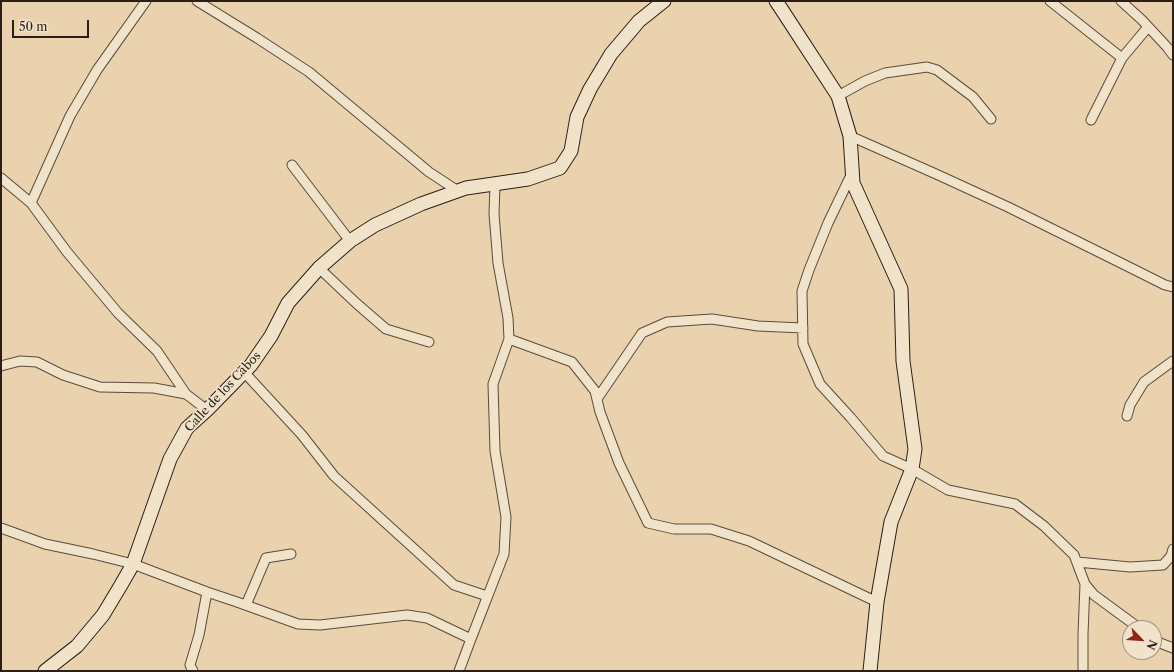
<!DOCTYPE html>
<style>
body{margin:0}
#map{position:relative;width:1174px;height:672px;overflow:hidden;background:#e9d2ad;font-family:"Libre Caslon Text",serif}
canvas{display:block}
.frame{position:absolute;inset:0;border:2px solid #2b1e19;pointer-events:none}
.north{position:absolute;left:1122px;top:620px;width:40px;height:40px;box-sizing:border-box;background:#f1e2ca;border:1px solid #a29483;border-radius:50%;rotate:115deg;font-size:11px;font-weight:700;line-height:16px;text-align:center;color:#2b1e19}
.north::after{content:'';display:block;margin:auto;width:14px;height:18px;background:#8f2418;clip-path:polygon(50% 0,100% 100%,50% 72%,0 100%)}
.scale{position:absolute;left:12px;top:20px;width:77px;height:18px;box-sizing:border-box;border:2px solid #2b1e19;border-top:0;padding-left:5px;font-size:12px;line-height:14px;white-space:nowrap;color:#2b1e19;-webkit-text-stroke:3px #f1e2ca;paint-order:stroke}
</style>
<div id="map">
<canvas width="1174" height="672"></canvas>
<div class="frame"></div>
<div class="north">N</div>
<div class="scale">50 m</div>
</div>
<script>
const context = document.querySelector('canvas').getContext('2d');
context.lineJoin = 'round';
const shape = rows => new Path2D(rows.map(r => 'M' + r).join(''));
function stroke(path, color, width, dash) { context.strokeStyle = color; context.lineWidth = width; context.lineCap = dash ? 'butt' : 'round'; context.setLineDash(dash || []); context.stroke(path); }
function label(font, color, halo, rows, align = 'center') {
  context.font = font + ' "Libre Caslon Text",serif'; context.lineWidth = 3.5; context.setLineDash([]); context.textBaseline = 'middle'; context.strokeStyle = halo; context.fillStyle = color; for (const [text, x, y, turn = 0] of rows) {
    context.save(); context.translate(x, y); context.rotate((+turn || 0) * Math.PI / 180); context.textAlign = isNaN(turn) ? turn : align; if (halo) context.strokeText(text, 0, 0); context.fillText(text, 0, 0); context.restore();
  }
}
const street = shape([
 [197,1,257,38,309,72,429,172,458,191],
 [1050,1,1122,58],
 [1121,1,1142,20,1167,47,1173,55],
 [838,96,865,81,885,73,927,67,937,70,973,97,991,119],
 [1091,120,1122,58,1148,27],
 [850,136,936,174,1008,207,1121,263,1165,285,1173,287],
 [292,165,350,241],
 [852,173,828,223,809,270,802,291,803,344,820,384,851,418,883,456,912,469,948,490,1015,504,1044,526,1074,555,1085,584,1094,595,1139,628],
 [1,178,31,203,67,252,118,313,157,351,186,394,207,410],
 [31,203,70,116,97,70,146,1],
 [319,268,356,303,386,329,429,342],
 [509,339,572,362,595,391,600,412,619,463,648,523,674,529,711,529,749,541,877,602],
 [1,366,20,361,37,362,63,375,100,387,154,388,186,394],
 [244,372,302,435,334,476,454,585,487,596],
 [597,399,642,333,667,322,712,319,758,326,803,328],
 [1127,416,1130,405,1144,382,1173,361],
 [1,528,45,544,93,554,133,564,207,592,237,602,298,624,320,625,407,615,427,618,471,639],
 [1077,562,1130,567,1163,565,1171,556,1173,549],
 [246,605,266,558,291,554],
 [1154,638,1160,643,1173,648],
 [193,671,190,665,199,635,207,592],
 [459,671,471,639,504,554,506,517,495,451,493,384,509,339,508,318,498,263,494,214,495,185],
 [1083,671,1083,634,1085,584]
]);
const secondary = shape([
 [776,1,782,10,838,96,850,136,853,183,901,289,903,361,915,449,912,469,891,522,877,602,870,671],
 [45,671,77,646,103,615,121,585,133,564,170,459,187,428,207,410,251,365,271,336,288,303,319,268,350,241,375,225,421,204,466,188,528,179,560,168,571,151,577,117,590,89,611,54,639,21,664,1]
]);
stroke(street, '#5a4b3e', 11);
stroke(secondary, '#2b1e19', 15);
stroke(street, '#f1e2ca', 9);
stroke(secondary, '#f1e2ca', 13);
label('12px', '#2b1e19', '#f1e2ca', [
 ["Calle de los Cabos",223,392,-47]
]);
</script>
